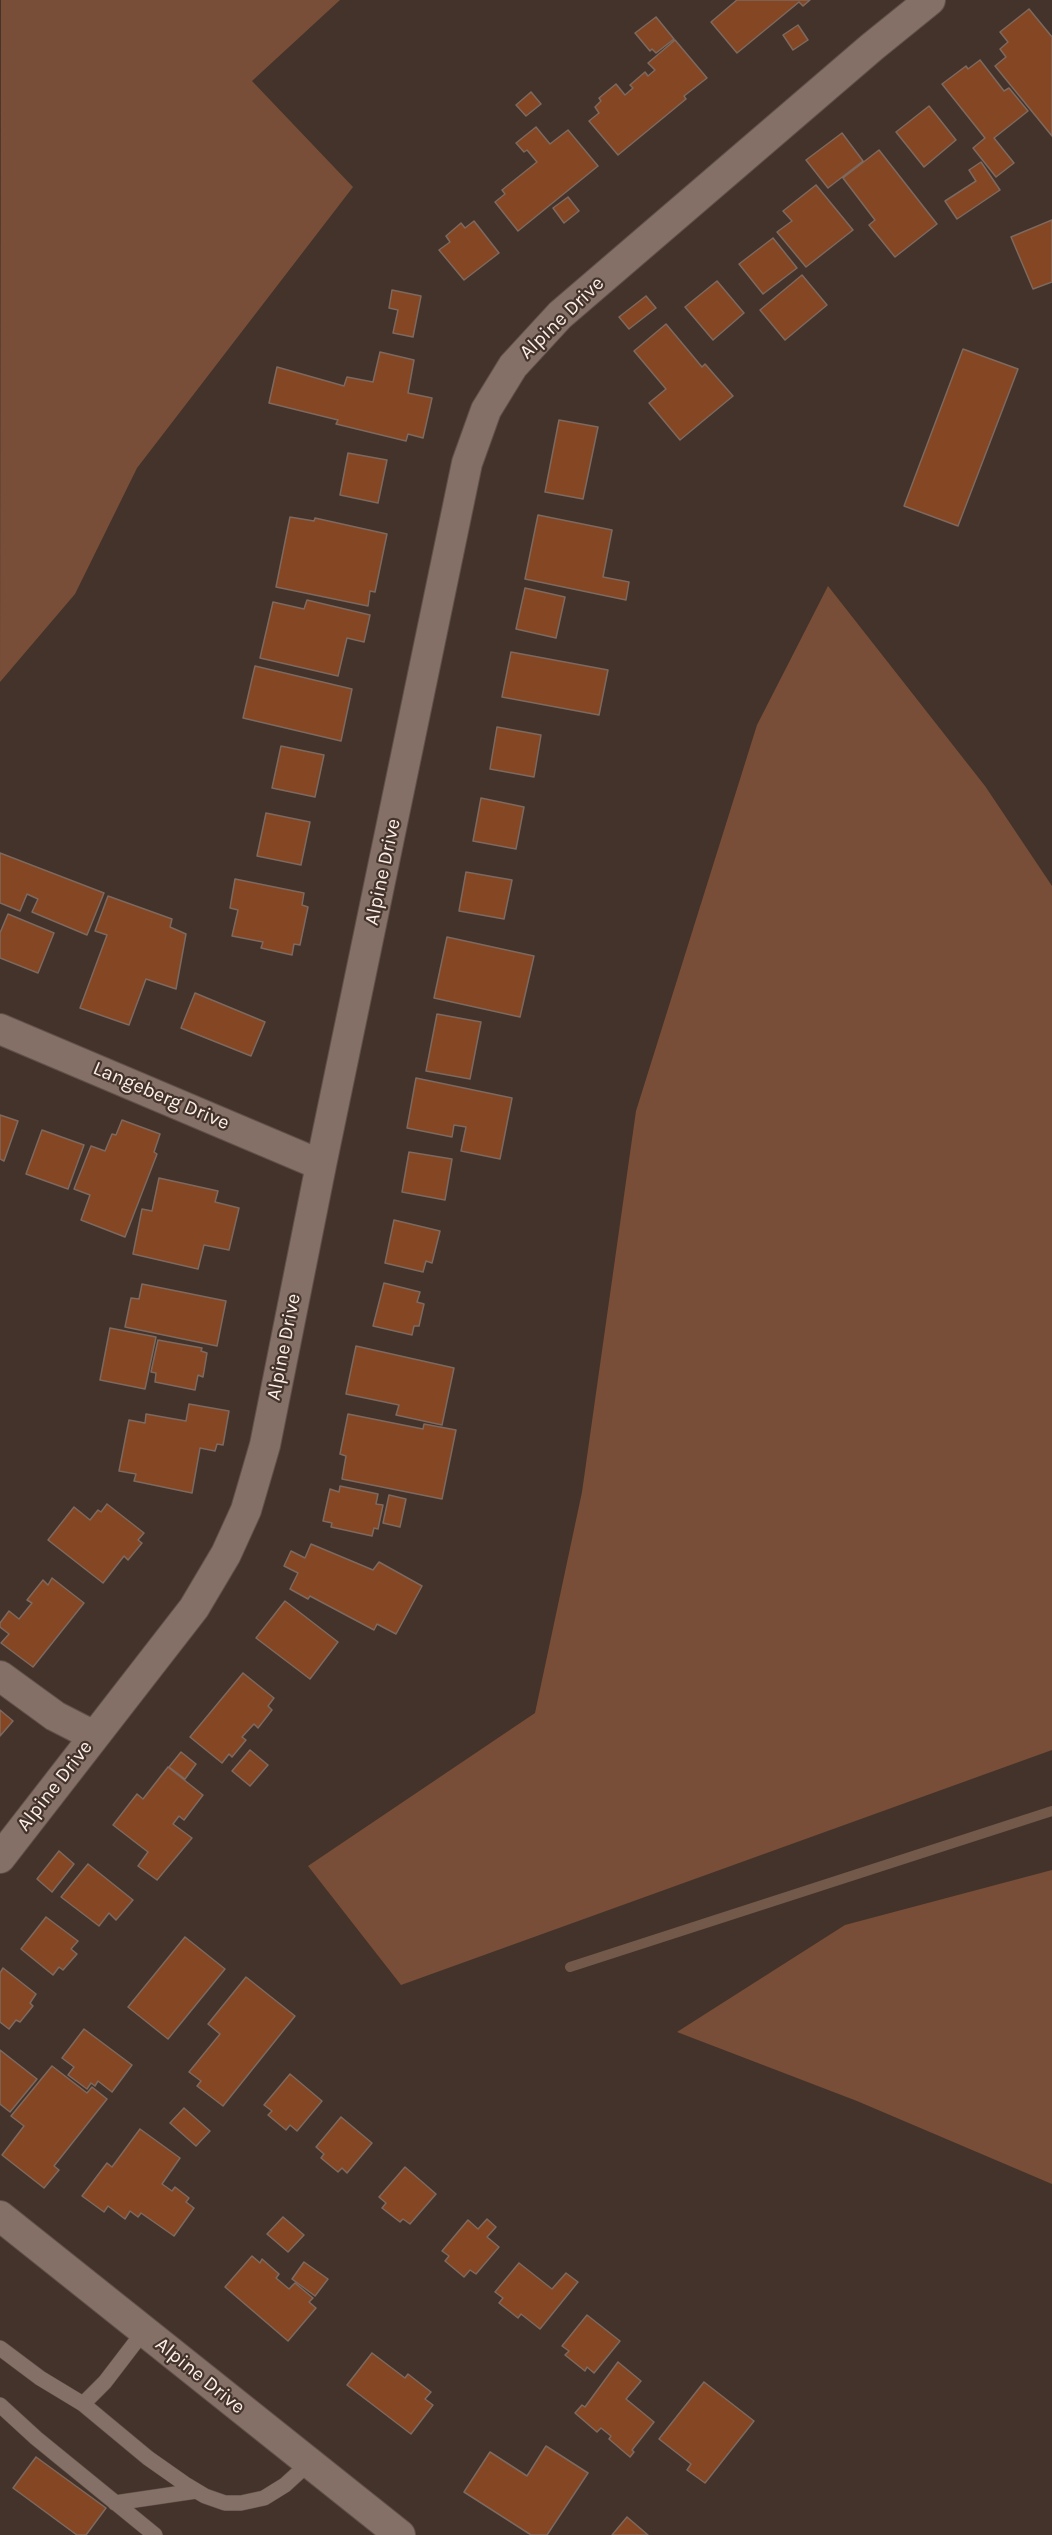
<!DOCTYPE html>
<style>
body{margin:0}
canvas{display:block;background:#44332a}
</style>
<canvas width="1052" height="2535"></canvas>
<script>
const context = document.querySelector('canvas').getContext('2d');
context.lineJoin = 'round';
function fill(path, color) { context.fillStyle = color; context.fill(path, 'evenodd'); }
const shape = rows => new Path2D(rows.map(r => 'M' + r).join(''));
function stroke(path, color, width, dash) { context.strokeStyle = color; context.lineWidth = width; context.lineCap = dash ? 'butt' : 'round'; context.setLineDash(dash || []); context.stroke(path); }
function label(font, color, halo, rows, align = 'center') {
  context.font = font + ' Karla,sans-serif'; context.lineWidth = 4.5; context.setLineDash([]); context.textBaseline = 'middle'; context.strokeStyle = halo; context.fillStyle = color; for (const [text, x, y, turn = 0] of rows) {
    context.save(); context.translate(x, y); context.rotate((+turn || 0) * Math.PI / 180); context.textAlign = isNaN(turn) ? turn : align; if (halo) context.strokeText(text, 0, 0); context.fillText(text, 0, 0); context.restore();
  }
}
fill(shape([
 [1,0,340,0,252,81,353,187,137,468,75,594,0,682],
 [828,586,985,786,1052,886,1052,1750,401,1985,308,1866,535,1713,582,1492,636,1111,757,725],
 [1052,1870,1052,2184,857,2101,677,2032,845,1925]
]), '#784e38');
stroke(shape([
 [570,1967,1052,1811]
]), '#73594a', 10);
const building = shape([
 [737,0,810,0,803,6,799,2,737,53,711,22,737,0],
 [1029,9,1052,37,1052,136,995,66,1006,57,1000,49,1008,42,1000,32,1029,9],
 [656,17,674,39,656,53,652,49,650,51,635,33,656,17],
 [798,25,808,40,793,50,783,35,798,25],
 [675,40,707,78,684,96,686,99,618,155,589,121,599,113,595,107,601,101,599,98,616,84,625,95,633,88,630,85,645,72,648,76,655,70,648,63,675,40],
 [980,60,1004,91,1009,88,1028,111,994,138,1014,163,996,177,973,148,985,138,942,84,966,66,968,69,980,60],
 [531,92,541,104,526,116,516,105,531,92],
 [929,106,956,140,924,167,896,132,929,106],
 [536,127,550,144,568,130,598,166,518,231,495,202,505,194,502,190,537,162,527,150,524,152,516,143,536,127],
 [842,133,863,161,828,188,806,160,842,133],
 [879,150,937,224,895,257,869,225,875,220,843,178,879,150],
 [981,162,1000,190,957,219,945,201,976,181,969,170,981,162],
 [816,185,853,230,806,267,777,232,792,221,783,211,816,185],
 [568,197,579,211,564,223,553,208,568,197],
 [1052,220,1052,282,1033,289,1011,237,1052,220],
 [474,221,499,253,464,280,439,250,450,242,446,236,461,223,465,228,474,221],
 [773,238,797,268,763,294,739,264,773,238],
 [802,275,827,305,785,340,760,310,802,275],
 [717,281,744,313,713,340,685,307,717,281],
 [392,290,421,296,413,337,393,333,398,310,389,308,392,290],
 [646,296,656,308,629,329,619,317,646,296],
 [666,324,702,367,705,364,733,396,680,440,649,403,666,389,634,351,666,324],
 [963,349,1018,369,958,526,904,506,963,349],
 [380,352,414,360,408,393,432,398,423,438,408,434,406,441,336,424,338,420,269,403,277,367,344,386,347,377,373,382,380,352],
 [559,420,598,427,583,499,545,492,559,420],
 [348,453,387,460,378,503,340,495,348,453],
 [538,515,612,530,603,577,629,582,626,600,525,579,538,515],
 [290,517,314,521,315,518,387,534,375,592,370,591,368,606,276,587,290,517],
 [525,588,565,597,556,638,516,629,525,588],
 [307,600,370,615,364,642,347,638,338,676,260,658,273,602,304,609,307,600],
 [511,652,608,670,599,715,502,697,511,652],
 [255,666,352,689,341,741,243,718,255,666],
 [497,727,541,735,534,777,490,769,497,727],
 [281,746,324,755,315,797,272,788,281,746],
 [481,798,524,807,516,849,473,841,481,798],
 [266,813,310,822,301,865,257,856,266,813],
 [0,853,104,893,87,935,32,912,38,899,27,894,20,911,0,903,0,853],
 [466,872,512,880,504,919,459,911,466,872],
 [235,879,304,893,302,905,308,907,300,945,294,944,292,955,261,948,263,942,232,936,238,910,230,908,235,879],
 [108,896,172,919,170,927,186,934,176,989,146,979,129,1025,80,1008,107,935,95,931,108,896],
 [8,914,54,933,38,973,0,958,0,933,8,914],
 [447,937,534,956,520,1017,434,998,447,937],
 [195,993,265,1022,251,1056,181,1028,195,993],
 [437,1014,481,1022,470,1079,426,1071,437,1014],
 [416,1078,512,1098,500,1159,461,1151,466,1127,454,1125,452,1137,407,1128,416,1078],
 [0,1115,18,1121,4,1161,0,1159,0,1115],
 [122,1120,160,1134,154,1152,157,1154,125,1237,81,1220,90,1195,74,1189,91,1146,105,1151,112,1134,116,1135,122,1120],
 [42,1130,84,1145,68,1189,26,1174,42,1130],
 [409,1152,452,1159,445,1200,402,1192,409,1152],
 [159,1178,218,1191,215,1202,239,1208,229,1250,204,1245,198,1269,133,1254,142,1209,152,1211,159,1178],
 [394,1220,440,1231,432,1263,426,1261,423,1272,385,1263,394,1220],
 [384,1283,420,1292,417,1302,424,1304,419,1326,414,1326,412,1335,373,1326,384,1283],
 [142,1284,226,1301,217,1346,125,1327,131,1298,139,1299,142,1284],
 [110,1328,156,1337,145,1389,100,1380,110,1328],
 [158,1340,202,1348,201,1351,207,1353,203,1377,198,1375,195,1390,155,1382,156,1373,151,1372,158,1340],
 [356,1346,454,1368,442,1425,396,1415,399,1405,346,1394,356,1346],
 [189,1404,229,1411,223,1445,217,1444,215,1451,200,1448,192,1493,134,1481,136,1474,119,1471,129,1420,145,1423,146,1414,186,1421,189,1404],
 [348,1414,423,1429,424,1424,456,1430,442,1499,342,1479,346,1456,340,1454,348,1414],
 [340,1486,378,1494,376,1504,383,1505,378,1529,374,1528,372,1536,331,1527,332,1523,323,1521,330,1489,339,1492,340,1486],
 [389,1495,406,1499,400,1527,383,1523,389,1495],
 [107,1504,144,1533,138,1540,142,1543,128,1560,124,1556,103,1583,48,1540,74,1507,90,1520,98,1510,101,1512,107,1504],
 [311,1544,373,1570,379,1562,422,1586,396,1634,377,1624,374,1630,310,1596,308,1599,290,1589,298,1573,284,1566,291,1551,305,1558,311,1544],
 [52,1578,84,1603,33,1667,1,1643,9,1634,0,1627,0,1623,9,1611,19,1619,32,1603,27,1600,43,1580,48,1585,52,1578],
 [285,1601,338,1642,310,1679,256,1638,285,1601],
 [243,1673,274,1698,268,1706,272,1710,258,1728,254,1724,242,1737,246,1740,232,1757,229,1754,222,1763,190,1737,243,1673],
 [0,1710,13,1721,0,1736,0,1710],
 [250,1750,268,1765,250,1786,232,1771,250,1750],
 [181,1752,196,1764,185,1779,169,1767,181,1752],
 [168,1767,203,1795,184,1820,179,1816,173,1824,192,1838,157,1880,138,1866,148,1852,113,1825,137,1794,143,1799,168,1767],
 [59,1851,74,1864,52,1892,37,1879,59,1851],
 [88,1864,133,1900,116,1920,109,1913,99,1926,61,1897,88,1864],
 [46,1917,78,1941,71,1949,77,1954,63,1970,59,1967,53,1975,21,1949,46,1917],
 [185,1937,225,1969,168,2039,128,2007,185,1937],
 [3,1968,36,1994,30,2003,33,2006,20,2022,16,2020,9,2029,0,2022,0,1973,3,1968],
 [246,1977,295,2016,223,2106,197,2086,201,2081,189,2072,220,2034,208,2024,246,1977],
 [84,2029,132,2065,112,2092,98,2081,95,2086,91,2083,87,2089,68,2075,74,2067,62,2058,84,2029],
 [0,2050,37,2079,10,2112,0,2104,0,2050],
 [52,2066,87,2093,92,2087,107,2099,54,2166,59,2170,44,2188,2,2155,24,2126,11,2116,52,2066],
 [290,2074,322,2101,297,2131,290,2125,286,2130,268,2115,272,2111,264,2105,290,2074],
 [184,2108,210,2131,196,2146,170,2123,184,2108],
 [341,2117,372,2143,347,2173,342,2168,338,2172,321,2158,324,2154,316,2147,341,2117],
 [140,2129,180,2158,162,2184,172,2191,175,2187,189,2198,186,2202,194,2208,174,2236,141,2213,138,2217,130,2211,125,2219,108,2206,104,2212,82,2196,107,2163,112,2167,140,2129],
 [405,2167,436,2194,410,2224,403,2219,400,2222,382,2208,386,2203,379,2197,405,2167],
 [283,2217,304,2235,288,2252,267,2234,283,2217],
 [487,2219,496,2227,487,2237,499,2247,476,2274,470,2270,464,2277,445,2261,449,2256,442,2251,468,2220,478,2229,487,2219],
 [252,2256,260,2263,262,2259,279,2274,276,2278,289,2289,295,2283,313,2298,309,2302,316,2308,288,2341,225,2287,252,2256],
 [304,2262,328,2279,315,2296,292,2279,304,2262],
 [519,2263,552,2289,566,2273,578,2282,540,2329,521,2314,518,2318,499,2303,503,2298,495,2292,519,2263],
 [587,2315,620,2341,594,2373,587,2367,585,2371,565,2355,569,2351,562,2346,587,2315],
 [372,2353,405,2378,408,2374,431,2392,425,2399,433,2405,411,2434,347,2385,372,2353],
 [618,2362,641,2381,626,2399,654,2422,632,2450,634,2452,630,2457,609,2439,611,2436,601,2428,597,2432,575,2413,582,2405,585,2407,618,2362],
 [704,2382,754,2421,705,2483,687,2470,691,2464,659,2439,704,2382],
 [546,2446,588,2473,547,2535,531,2535,464,2492,490,2452,527,2476,546,2446],
 [36,2457,106,2508,86,2535,77,2535,13,2488,36,2457],
 [627,2517,648,2535,612,2535,627,2517]
]);
fill(building, '#854623');
stroke(building, '#7d695f', 1.5);
const service = shape([
 [0,2348,40,2378,83,2404,105,2382,144,2331],
 [83,2404,148,2458,185,2484,205,2496,225,2503,241,2503,264,2498,285,2485,309,2463],
 [0,2405,36,2438,155,2535],
 [115,2503,196,2491]
]);
const minor = shape([
 [0,1029,321,1165],
 [0,1676,55,1716,94,1736],
 [0,1858,194,1608,226,1554,246,1510,265,1445,321,1165,467,463,486,410,513,366,560,315,872,47,930,0],
 [0,2216,400,2535]
]);
stroke(service, '#60514a', 16);
stroke(minor, '#60514a', 32);
stroke(service, '#847066', 15);
stroke(minor, '#847066', 30);
label('20px', '#fbefe9', '#44332a', [
 ["Alpine Drive",562,318,-44],
 ["Alpine Drive",383,872,-78],
 ["Langeberg Drive",161,1096,23],
 ["Alpine Drive",284,1347,-79],
 ["Alpine Drive",55,1786,-52],
 ["Alpine Drive",200,2376,39]
]);
</script>
